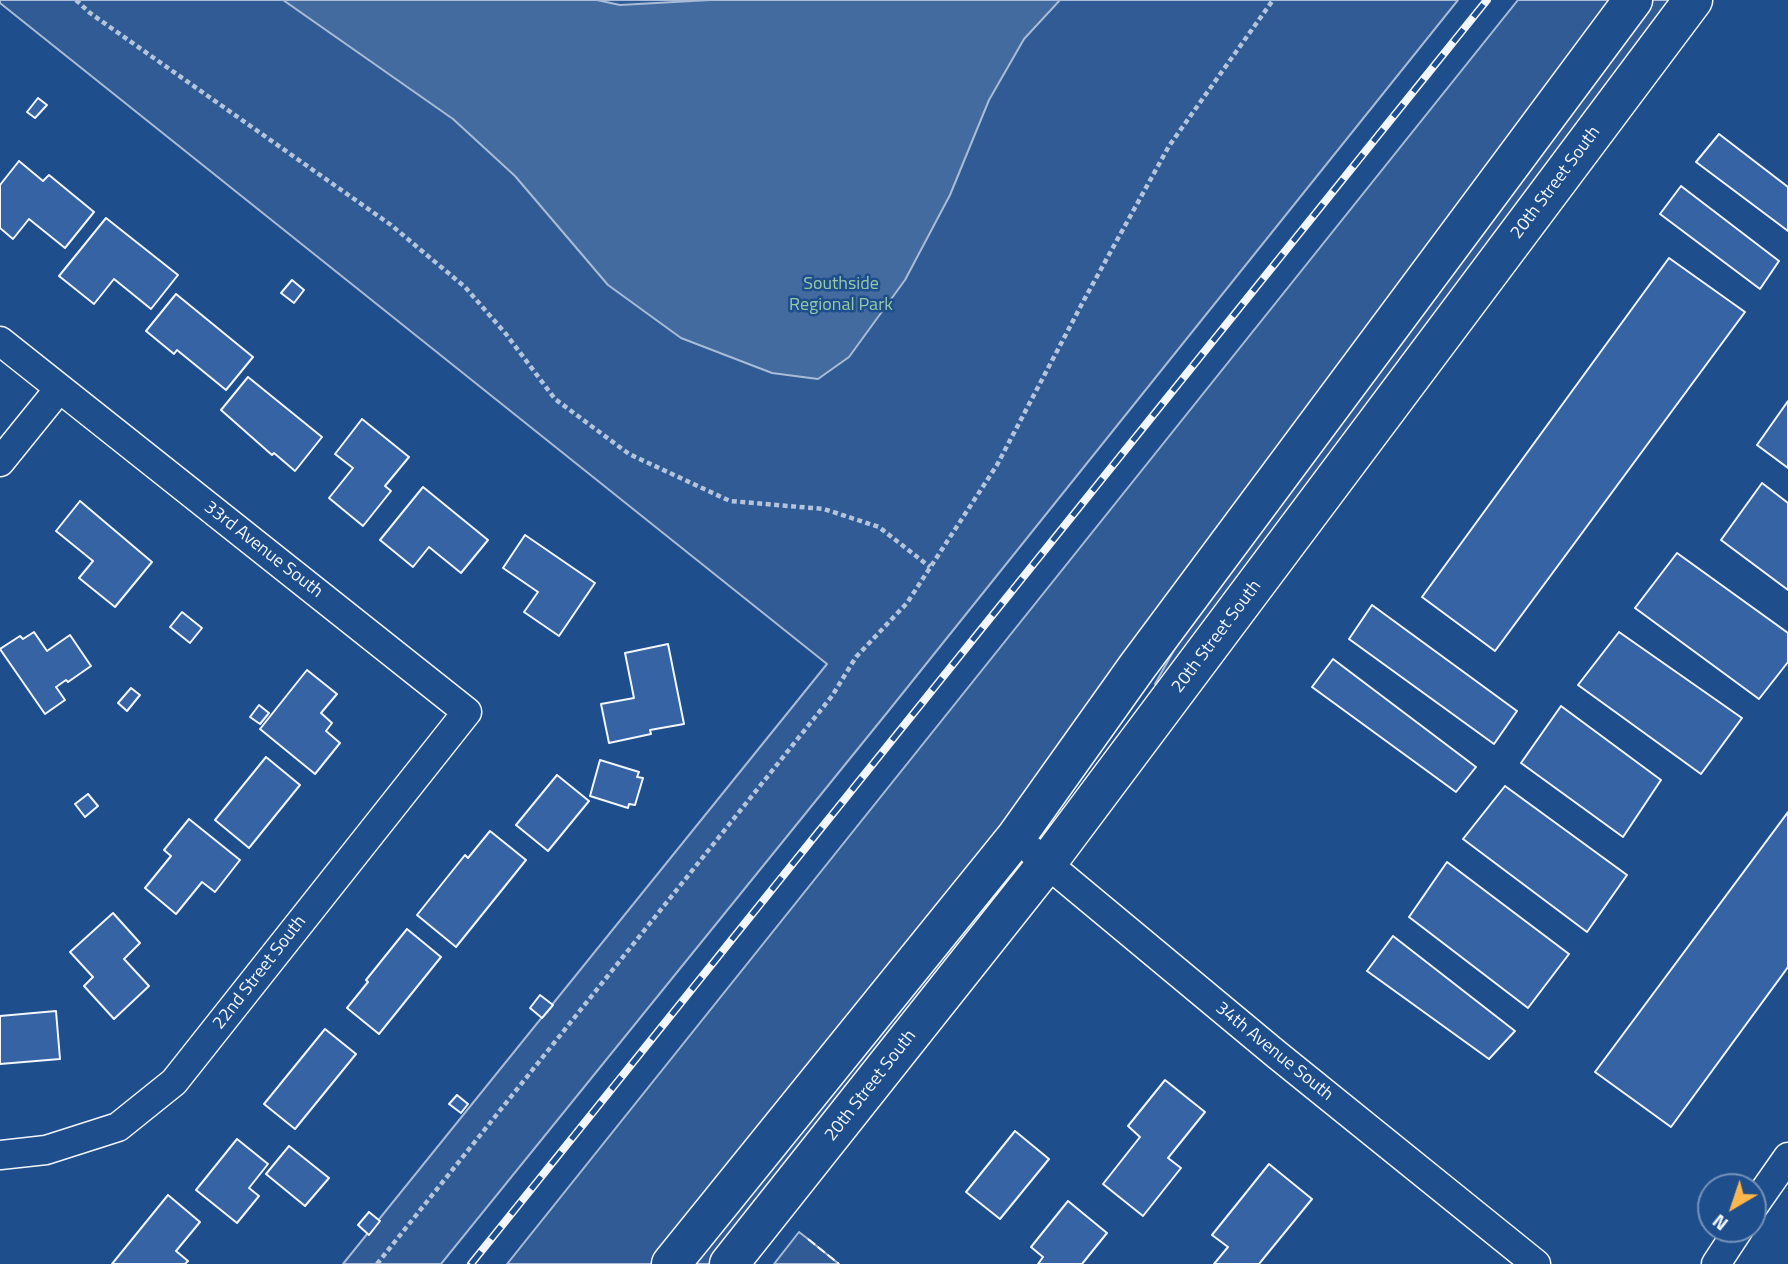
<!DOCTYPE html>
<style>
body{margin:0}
#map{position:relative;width:1788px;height:1264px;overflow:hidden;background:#1f4e8c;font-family:"Titillium Web",sans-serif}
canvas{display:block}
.north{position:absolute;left:1697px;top:1173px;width:70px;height:70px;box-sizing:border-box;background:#1f4e8c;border:2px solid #7391ba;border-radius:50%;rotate:219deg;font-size:19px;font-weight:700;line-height:28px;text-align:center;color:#f2f6ff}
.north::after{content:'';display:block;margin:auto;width:24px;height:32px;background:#ffb74d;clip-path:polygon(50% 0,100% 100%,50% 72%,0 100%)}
</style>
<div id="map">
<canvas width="1788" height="1264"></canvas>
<div class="north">N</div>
</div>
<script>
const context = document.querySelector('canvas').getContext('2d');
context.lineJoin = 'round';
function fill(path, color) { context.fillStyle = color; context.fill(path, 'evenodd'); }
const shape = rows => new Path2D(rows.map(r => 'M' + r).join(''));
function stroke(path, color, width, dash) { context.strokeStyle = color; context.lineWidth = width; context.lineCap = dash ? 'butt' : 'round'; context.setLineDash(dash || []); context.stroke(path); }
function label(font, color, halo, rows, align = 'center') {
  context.font = font + ' "Titillium Web",sans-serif'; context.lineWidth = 5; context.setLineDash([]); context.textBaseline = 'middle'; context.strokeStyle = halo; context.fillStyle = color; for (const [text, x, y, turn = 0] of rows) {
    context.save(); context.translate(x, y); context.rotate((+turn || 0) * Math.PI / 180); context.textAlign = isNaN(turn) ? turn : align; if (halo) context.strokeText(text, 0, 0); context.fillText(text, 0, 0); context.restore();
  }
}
const green = shape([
 [0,0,1458,0,886,714,441,1264,343,1264,827,664,0,3,0,0],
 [1518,0,1612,0,999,830,652,1264,507,1264,1518,0],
 [1646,0,1672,0,1164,689,1155,684,1205,595,1646,0],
 [991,899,997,902,715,1264,693,1264,981,900,991,899],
 [799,1232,808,1239,839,1264,774,1264,799,1232]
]);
fill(green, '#305b95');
stroke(green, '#a8bbd7', 2);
const water = shape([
 [283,0,597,0,620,5,710,0,1060,0,1024,39,989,100,950,195,905,280,849,357,818,379,772,373,681,338,608,285,515,176,453,119,283,0]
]);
fill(water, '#446ba0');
stroke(water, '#a8bbd7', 2);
const building = shape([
 [38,98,47,105,35,118,27,112,38,98],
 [1719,134,1788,187,1788,231,1696,162,1719,134],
 [19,161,43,181,49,175,94,212,65,248,29,219,13,239,0,228,0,185,19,161],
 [1681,186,1779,261,1760,289,1660,214,1681,186],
 [106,218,178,275,151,309,114,279,94,304,59,276,106,218],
 [1669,258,1745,312,1495,651,1422,597,1669,258],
 [292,280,304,290,294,303,281,293,292,280],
 [176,294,253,357,226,390,177,350,174,354,146,331,176,294],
 [248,377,322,437,295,471,274,453,272,455,221,410,248,377],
 [1788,401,1788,468,1757,445,1788,401],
 [362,419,409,457,385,486,391,491,363,526,329,498,353,468,335,454,362,419],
 [1762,483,1788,503,1788,590,1721,540,1762,483],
 [423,487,488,540,461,573,429,547,413,567,380,540,423,487],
 [80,501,152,562,115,607,79,578,93,561,56,531,80,501],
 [525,535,595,583,559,636,524,612,538,592,503,568,525,535],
 [1677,553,1788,633,1788,662,1759,699,1635,608,1677,553],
 [1372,605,1517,711,1494,744,1349,639,1372,605],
 [182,612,202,628,190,643,170,627,182,612],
 [34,632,47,651,70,635,91,666,68,682,66,680,56,687,65,700,45,714,0,649,20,636,23,639,34,632],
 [1619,632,1742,718,1701,774,1578,685,1619,632],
 [668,644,684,724,650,730,651,734,609,743,601,704,634,698,625,653,668,644],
 [1333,659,1476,767,1456,792,1312,687,1333,659],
 [307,670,337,694,321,713,332,723,326,731,340,743,315,774,260,729,307,670],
 [131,688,140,695,127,711,118,703,131,688],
 [259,705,269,713,260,724,250,717,259,705],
 [1561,706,1661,780,1623,837,1521,763,1561,706],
 [266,757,300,785,249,848,215,820,266,757],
 [600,760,639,772,637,777,643,778,635,805,629,804,628,808,590,796,600,760],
 [557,775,589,801,548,851,516,825,557,775],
 [1505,786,1627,875,1587,932,1463,839,1505,786],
 [88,794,98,806,85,817,75,804,88,794],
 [1788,812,1788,967,1671,1127,1595,1072,1788,812],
 [189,819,240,860,215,892,202,882,176,914,145,888,171,856,164,850,189,819],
 [490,831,526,860,456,947,417,915,465,855,468,858,490,831],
 [1447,862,1569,954,1528,1008,1409,917,1447,862],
 [113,913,140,943,124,959,149,986,114,1019,84,986,93,977,70,952,113,913],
 [407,929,441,957,379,1034,347,1008,368,982,366,980,407,929],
 [1393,936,1515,1031,1489,1059,1367,971,1393,936],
 [540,995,553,1005,542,1018,530,1008,540,995],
 [56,1011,60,1059,0,1064,0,1016,56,1011],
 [325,1029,356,1054,295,1129,264,1104,325,1029],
 [1165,1080,1205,1112,1168,1158,1181,1168,1143,1216,1103,1184,1140,1137,1128,1126,1165,1080],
 [457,1095,468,1104,461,1113,449,1104,457,1095],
 [1015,1131,1049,1159,1000,1219,966,1192,1015,1131],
 [237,1139,268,1164,249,1188,259,1196,237,1223,196,1190,237,1139],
 [289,1146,329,1178,305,1206,266,1174,289,1146],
 [1269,1164,1312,1199,1259,1264,1214,1264,1228,1247,1212,1235,1269,1164],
 [168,1195,200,1222,176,1251,188,1261,185,1264,112,1264,168,1195],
 [1068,1201,1107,1233,1082,1264,1038,1264,1043,1257,1031,1247,1068,1201],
 [369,1212,380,1221,369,1235,358,1225,369,1212]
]);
fill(building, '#3563a3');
stroke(building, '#f2f6ff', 2);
const street = shape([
 [0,341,467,712,174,1082,118,1127,46,1150,0,1155],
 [0,462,59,389],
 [1032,851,1276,1054,1536,1264],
 [1753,1207,1788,1157],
 [1716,1264,1739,1229]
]);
const secondary = shape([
 [671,1264,1016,837,1137,667,1633,0],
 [729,1264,1047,863,1693,0]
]);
stroke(street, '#f2f6ff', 31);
stroke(secondary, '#f2f6ff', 41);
stroke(shape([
 [76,0,90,13,391,225,465,287,506,334,555,399,629,454,730,501,824,509,879,527,930,567],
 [377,1264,832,696,856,657,907,603,997,465,1084,300,1169,146,1273,0]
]), '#b3c4dc', 4.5, [5, 3.5]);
stroke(street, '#1f4e8c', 28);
stroke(secondary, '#1f4e8c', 38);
const rail = shape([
 [471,1264,1487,0]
]);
stroke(rail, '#f2f6ff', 8);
stroke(rail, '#1f4e8c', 5, [16]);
stroke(shape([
 [808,1239,839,1264]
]), '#f2f6ff', 2, [9, 3.5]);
label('18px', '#f2f6ff', '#1f4e8c', [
 ["20th Street South",1556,183,-53],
 ["33rd Avenue South",263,550,38],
 ["20th Street South",1217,637,-53],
 ["22nd Street South",260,973,-52],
 ["34th Avenue South",1274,1052,39],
 ["20th Street South",871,1086,-52]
]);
label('18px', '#97c8a6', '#1f4e8c', [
 ["Southside",841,285],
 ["Regional Park",841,306]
]);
</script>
